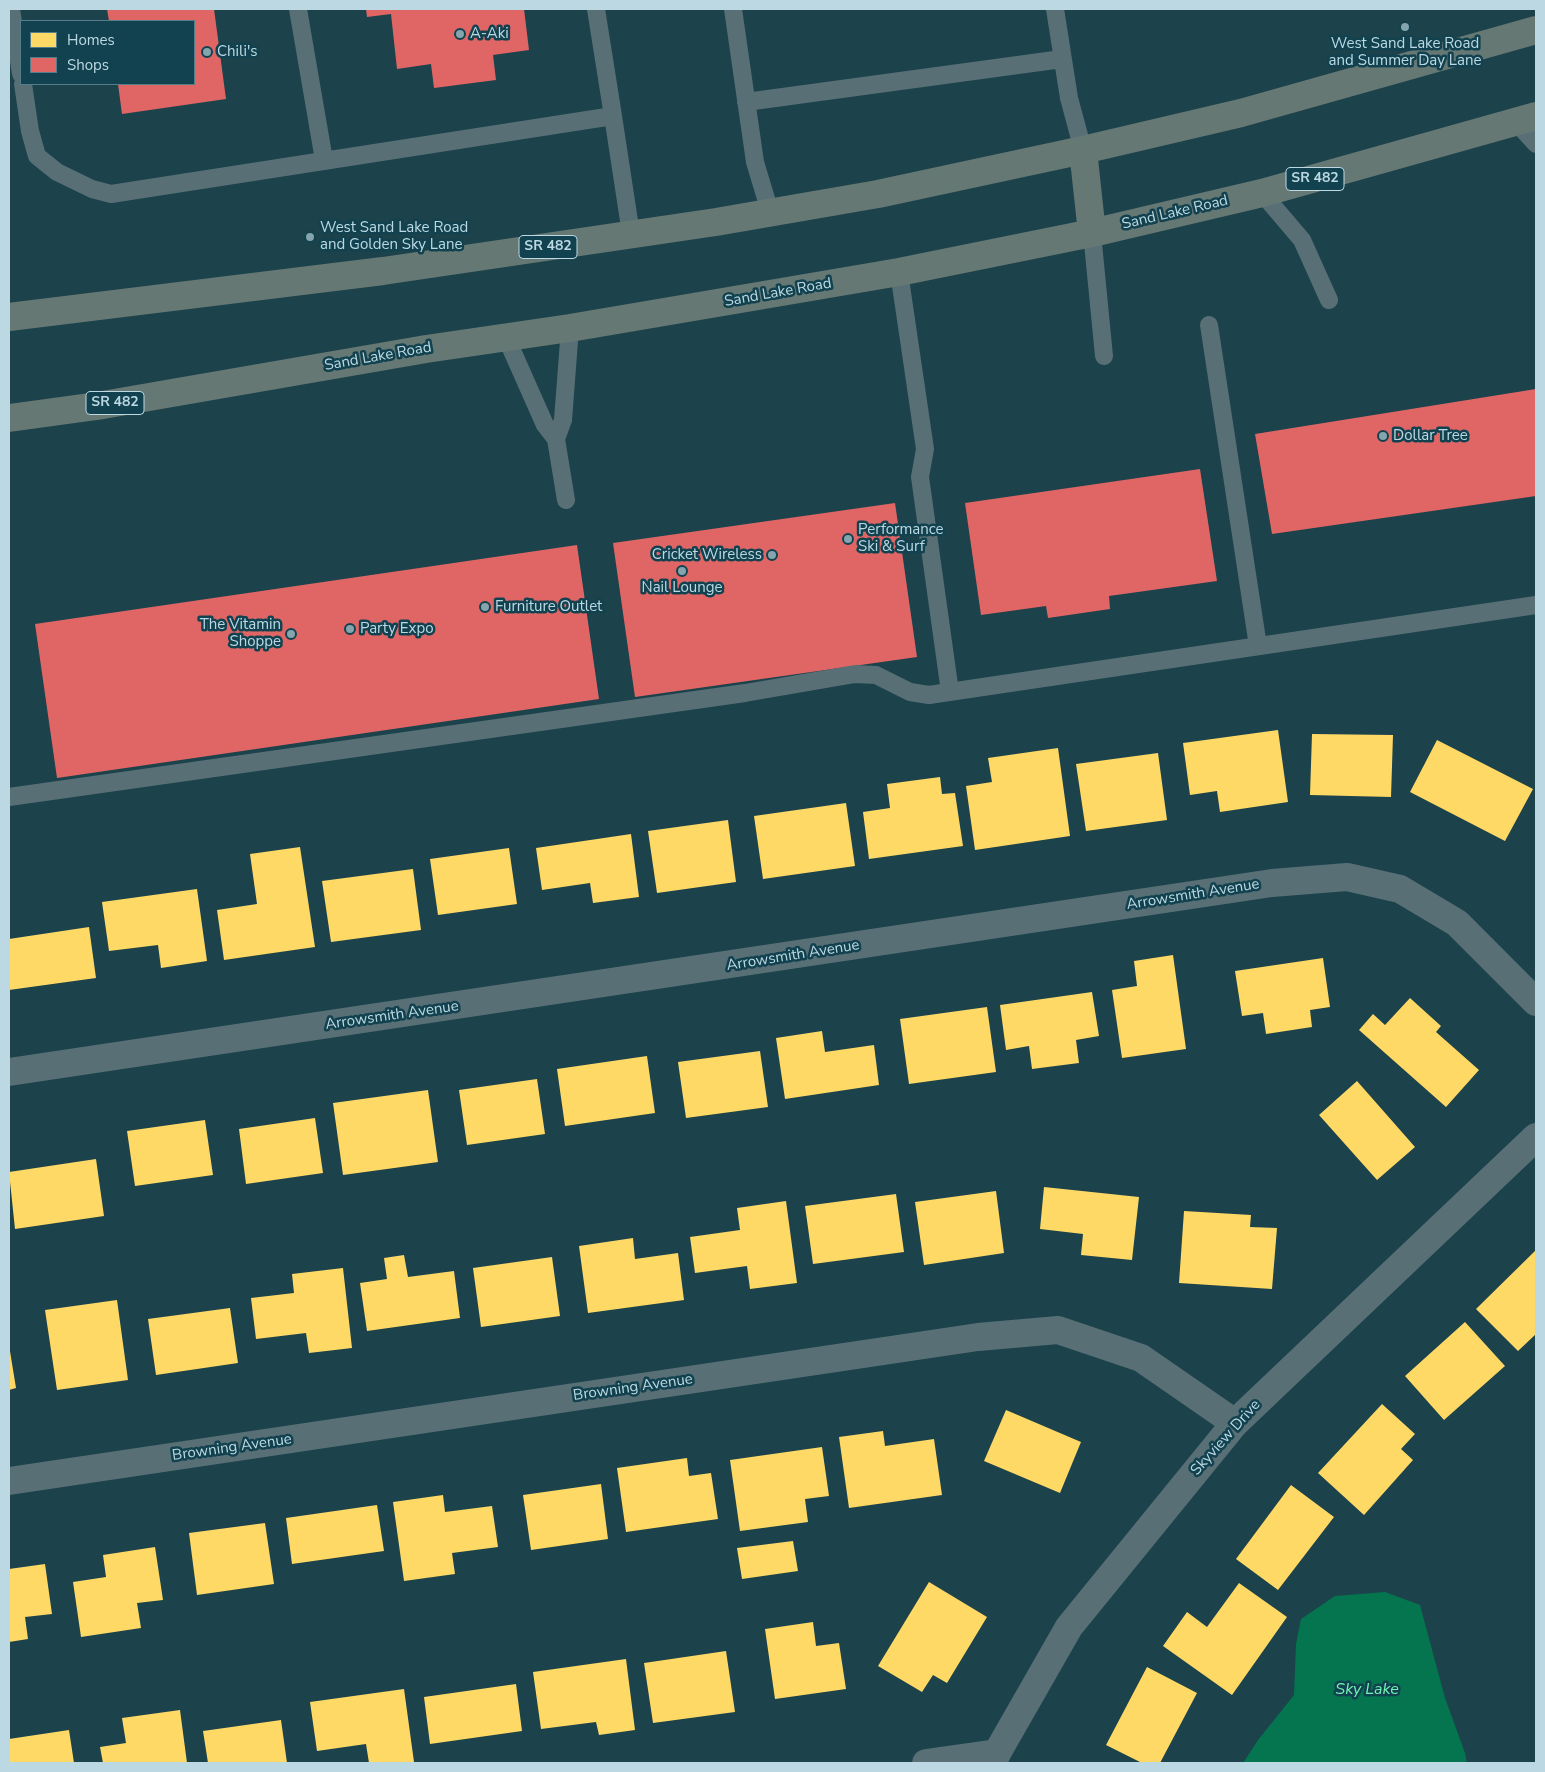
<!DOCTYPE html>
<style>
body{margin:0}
#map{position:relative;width:1545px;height:1772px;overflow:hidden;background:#1c424b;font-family:"Nunito Sans",sans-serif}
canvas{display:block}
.frame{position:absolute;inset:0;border:10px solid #bcd9e3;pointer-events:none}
.legend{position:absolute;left:20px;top:20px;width:175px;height:65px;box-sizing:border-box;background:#12424f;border:1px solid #567e8a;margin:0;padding:6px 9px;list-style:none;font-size:15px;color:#bcd9e3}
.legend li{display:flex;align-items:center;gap:10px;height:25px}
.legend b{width:25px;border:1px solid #567e8a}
</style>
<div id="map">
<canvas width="1545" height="1772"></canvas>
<div class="frame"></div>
<ul class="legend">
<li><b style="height:14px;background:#ffd966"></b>Homes</li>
<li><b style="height:14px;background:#e06666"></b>Shops</li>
</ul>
</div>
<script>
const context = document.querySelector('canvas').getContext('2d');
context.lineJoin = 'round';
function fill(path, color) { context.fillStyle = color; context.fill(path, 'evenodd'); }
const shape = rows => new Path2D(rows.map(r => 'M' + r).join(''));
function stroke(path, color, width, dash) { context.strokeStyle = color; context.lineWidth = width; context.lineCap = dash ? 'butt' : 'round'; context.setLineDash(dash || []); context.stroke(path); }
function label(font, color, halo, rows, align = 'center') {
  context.font = font + ' "Nunito Sans",sans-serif'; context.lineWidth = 5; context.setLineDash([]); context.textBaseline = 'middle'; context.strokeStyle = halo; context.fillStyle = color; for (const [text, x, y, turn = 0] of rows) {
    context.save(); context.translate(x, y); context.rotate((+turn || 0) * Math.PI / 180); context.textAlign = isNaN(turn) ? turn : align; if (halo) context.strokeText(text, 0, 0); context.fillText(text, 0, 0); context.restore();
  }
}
fill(shape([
 [1385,1592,1420,1605,1445,1698,1465,1753,1467,1763,1243,1763,1258,1740,1294,1695,1296,1644,1301,1619,1335,1596]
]), '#04754f');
fill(shape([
 [1278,730,1288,802,1220,812,1217,791,1190,795,1183,743],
 [1312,734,1393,735,1391,797,1310,795],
 [1437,740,1533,789,1505,841,1410,792],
 [1058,748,1070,836,975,850,966,786,992,782,988,758],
 [1158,753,1167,820,1086,831,1076,764],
 [940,777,942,794,955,793,963,846,869,859,863,812,890,808,887,784],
 [846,803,855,866,763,879,754,816],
 [728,820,736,882,657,893,648,831],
 [631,834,639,897,593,903,590,883,542,890,536,848],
 [300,847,315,947,224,960,217,910,257,904,250,854],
 [509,848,517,904,438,915,430,859],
 [413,869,421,930,331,942,322,881],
 [197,889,207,961,161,968,158,945,109,951,102,902],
 [89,927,96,978,9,990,9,939],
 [1173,955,1186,1049,1122,1058,1112,990,1137,986,1134,961],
 [1323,958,1330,1007,1310,1010,1312,1027,1266,1034,1263,1013,1242,1016,1235,971],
 [1092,992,1099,1036,1076,1040,1079,1063,1032,1069,1029,1046,1006,1050,1000,1005],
 [1410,998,1441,1026,1436,1032,1479,1070,1446,1107,1359,1030,1373,1014,1385,1025],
 [987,1007,996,1072,909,1084,900,1019],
 [822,1031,825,1052,874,1045,879,1085,785,1099,776,1038],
 [760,1051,768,1107,686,1118,678,1062],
 [647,1056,655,1113,565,1126,557,1069],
 [537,1079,545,1134,467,1145,459,1090],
 [1357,1081,1415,1147,1377,1180,1319,1115],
 [428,1090,438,1162,343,1175,333,1103],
 [315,1118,323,1173,246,1184,239,1129],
 [205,1120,213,1175,135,1186,127,1131],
 [96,1159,104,1216,15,1229,9,1172],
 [1044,1187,1139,1197,1132,1260,1081,1255,1083,1234,1040,1229],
 [996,1191,1004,1253,924,1265,915,1202],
 [896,1194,904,1252,813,1264,805,1206],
 [786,1201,797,1283,750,1289,747,1266,695,1273,690,1237,740,1230,737,1208],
 [1184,1211,1251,1215,1250,1227,1277,1228,1272,1289,1179,1283],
 [633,1238,635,1259,678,1253,684,1300,588,1313,579,1246],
 [1536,1250,1536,1334,1518,1351,1476,1309],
 [404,1255,408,1277,454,1271,460,1318,367,1331,360,1283,387,1279,384,1258],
 [552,1257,560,1316,481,1327,473,1268],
 [343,1268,352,1348,309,1353,306,1333,256,1339,251,1298,294,1293,292,1274],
 [117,1300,128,1380,57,1390,45,1310],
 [230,1308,238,1363,156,1375,148,1319],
 [1465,1322,1505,1366,1444,1420,1405,1376],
 [9,1345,16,1388,9,1390],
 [1382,1404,1415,1434,1401,1449,1413,1460,1364,1515,1318,1473],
 [1006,1410,1081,1442,1060,1493,984,1461],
 [883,1431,885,1446,934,1439,942,1495,849,1508,839,1437],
 [822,1447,829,1496,805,1499,808,1522,740,1531,730,1460],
 [687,1458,689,1476,711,1473,718,1519,626,1532,617,1468],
 [601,1484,608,1539,531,1550,523,1495],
 [1291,1485,1334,1517,1278,1590,1236,1559],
 [443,1495,445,1512,492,1506,498,1547,452,1553,455,1574,404,1581,393,1502],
 [377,1505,384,1551,292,1564,286,1518],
 [265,1523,274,1584,197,1595,189,1533],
 [793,1541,798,1571,742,1579,737,1548],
 [155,1547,163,1600,137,1603,141,1628,81,1637,73,1582,106,1577,103,1555],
 [45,1564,52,1614,25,1617,28,1639,9,1642,9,1569],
 [929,1582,987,1617,947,1683,933,1675,922,1692,878,1666],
 [1239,1583,1287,1617,1232,1695,1163,1646,1187,1612,1207,1627],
 [813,1622,816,1646,839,1643,846,1689,775,1699,765,1629],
 [726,1651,735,1712,653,1723,644,1663],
 [626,1659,635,1730,599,1735,596,1722,541,1729,533,1672],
 [1147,1667,1197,1693,1160,1763,1142,1763,1106,1745],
 [516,1684,522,1731,430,1744,424,1697],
 [404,1689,414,1762,369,1763,366,1744,317,1751,310,1702],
 [180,1710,187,1763,103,1763,100,1747,126,1743,122,1718],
 [281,1720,287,1763,208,1763,203,1731],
 [69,1730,74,1763,9,1763,9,1739]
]), '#ffd966');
fill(shape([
 [107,9,214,9,226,99,122,114,118,84,194,84,194,21,109,21],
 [366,9,524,9,529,50,493,55,496,80,434,88,431,64,397,69,391,14,367,17],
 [1536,389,1536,496,1272,534,1255,434],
 [1200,469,1217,581,1109,596,1110,609,1048,618,1046,606,981,615,965,503],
 [895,503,917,657,635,697,613,543],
 [577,545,599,699,57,778,35,624]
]), '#e06666');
stroke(shape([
 [11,9,21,74],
 [298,9,324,160],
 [733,9,755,162,770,212],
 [1055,9,1069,98,1083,150],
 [23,84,30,131,37,156,57,172,92,189,111,194,613,116,596,9],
 [746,102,1062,59],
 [613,116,631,234],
 [1516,122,1536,144],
 [1262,193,1302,240,1329,300],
 [1092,233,1104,356],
 [899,272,925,449,920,477,950,692],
 [1209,325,1258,646],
 [506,337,545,425,556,439,566,500],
 [556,439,563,420,570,328],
 [9,797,745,693,855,674,876,675,910,692,929,695,1536,605]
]), '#586f76', 18);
stroke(shape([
 [9,1072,1272,883,1347,877,1400,889,1457,923,1536,1002],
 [9,1481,978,1337,1058,1330,1141,1358,1235,1423],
 [926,1763,997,1753]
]), '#586f76', 28);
stroke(shape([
 [993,1763,997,1753,1069,1627,1235,1423,1536,1137]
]), '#586f76', 28);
stroke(shape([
 [1083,150,1092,233],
 [9,317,383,271,716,222,878,194,1083,150,1241,113,1536,30],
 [9,418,97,406,426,349,570,328,899,272,1092,233,1262,193,1536,116]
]), '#667874', 28);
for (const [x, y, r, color] of [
 [1405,27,5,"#84a4ae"],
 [460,34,5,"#84a4ae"],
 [207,52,5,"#84a4ae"],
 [310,237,5,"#84a4ae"],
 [1383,436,5,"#84a4ae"],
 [848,539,5,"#84a4ae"],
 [772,555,5,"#84a4ae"],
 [682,571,5,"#84a4ae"],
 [485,607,5,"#84a4ae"],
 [350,629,5,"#84a4ae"],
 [291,634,5,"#84a4ae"]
]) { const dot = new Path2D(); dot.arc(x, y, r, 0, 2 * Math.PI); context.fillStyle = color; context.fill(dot); stroke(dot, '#12424f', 2); }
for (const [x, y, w] of [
 [1315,179,58],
 [548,247,58],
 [115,403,58]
]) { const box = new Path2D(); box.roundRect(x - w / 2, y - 11.5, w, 23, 4); context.fillStyle = '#12424f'; context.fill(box); stroke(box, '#bcd9e3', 1); }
label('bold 14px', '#bcd9e3', null, [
 ["SR 482",1315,179],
 ["SR 482",548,247],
 ["SR 482",115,403]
]);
label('15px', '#bcd9e3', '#12424f', [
 ["A-Aki",470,34],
 ["West Sand Lake Road",1405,44,"center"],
 ["and Summer Day Lane",1405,61,"center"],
 ["Chili's",217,52],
 ["West Sand Lake Road",320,228],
 ["and Golden Sky Lane",320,245],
 ["Dollar Tree",1393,436],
 ["Performance",858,530],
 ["Ski & Surf",858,547],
 ["Cricket Wireless",762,555,"right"],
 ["Nail Lounge",682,588,"center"],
 ["Furniture Outlet",495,607],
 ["The Vitamin",281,625,"right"],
 ["Shoppe",281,642,"right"],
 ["Party Expo",360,629]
], 'left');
label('15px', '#bcd9e3', '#12424f', [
 ["Sand Lake Road",1175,213,-13],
 ["Sand Lake Road",778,293,-10],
 ["Sand Lake Road",378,357,-10],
 ["Arrowsmith Avenue",1193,895,-9],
 ["Arrowsmith Avenue",793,956,-9],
 ["Arrowsmith Avenue",392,1016,-8],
 ["Browning Avenue",633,1388,-8],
 ["Skyview Drive",1226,1438,-48],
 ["Browning Avenue",232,1448,-8]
]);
label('italic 16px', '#74f4b5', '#12424f', [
 ["Sky Lake",1367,1690]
]);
</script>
